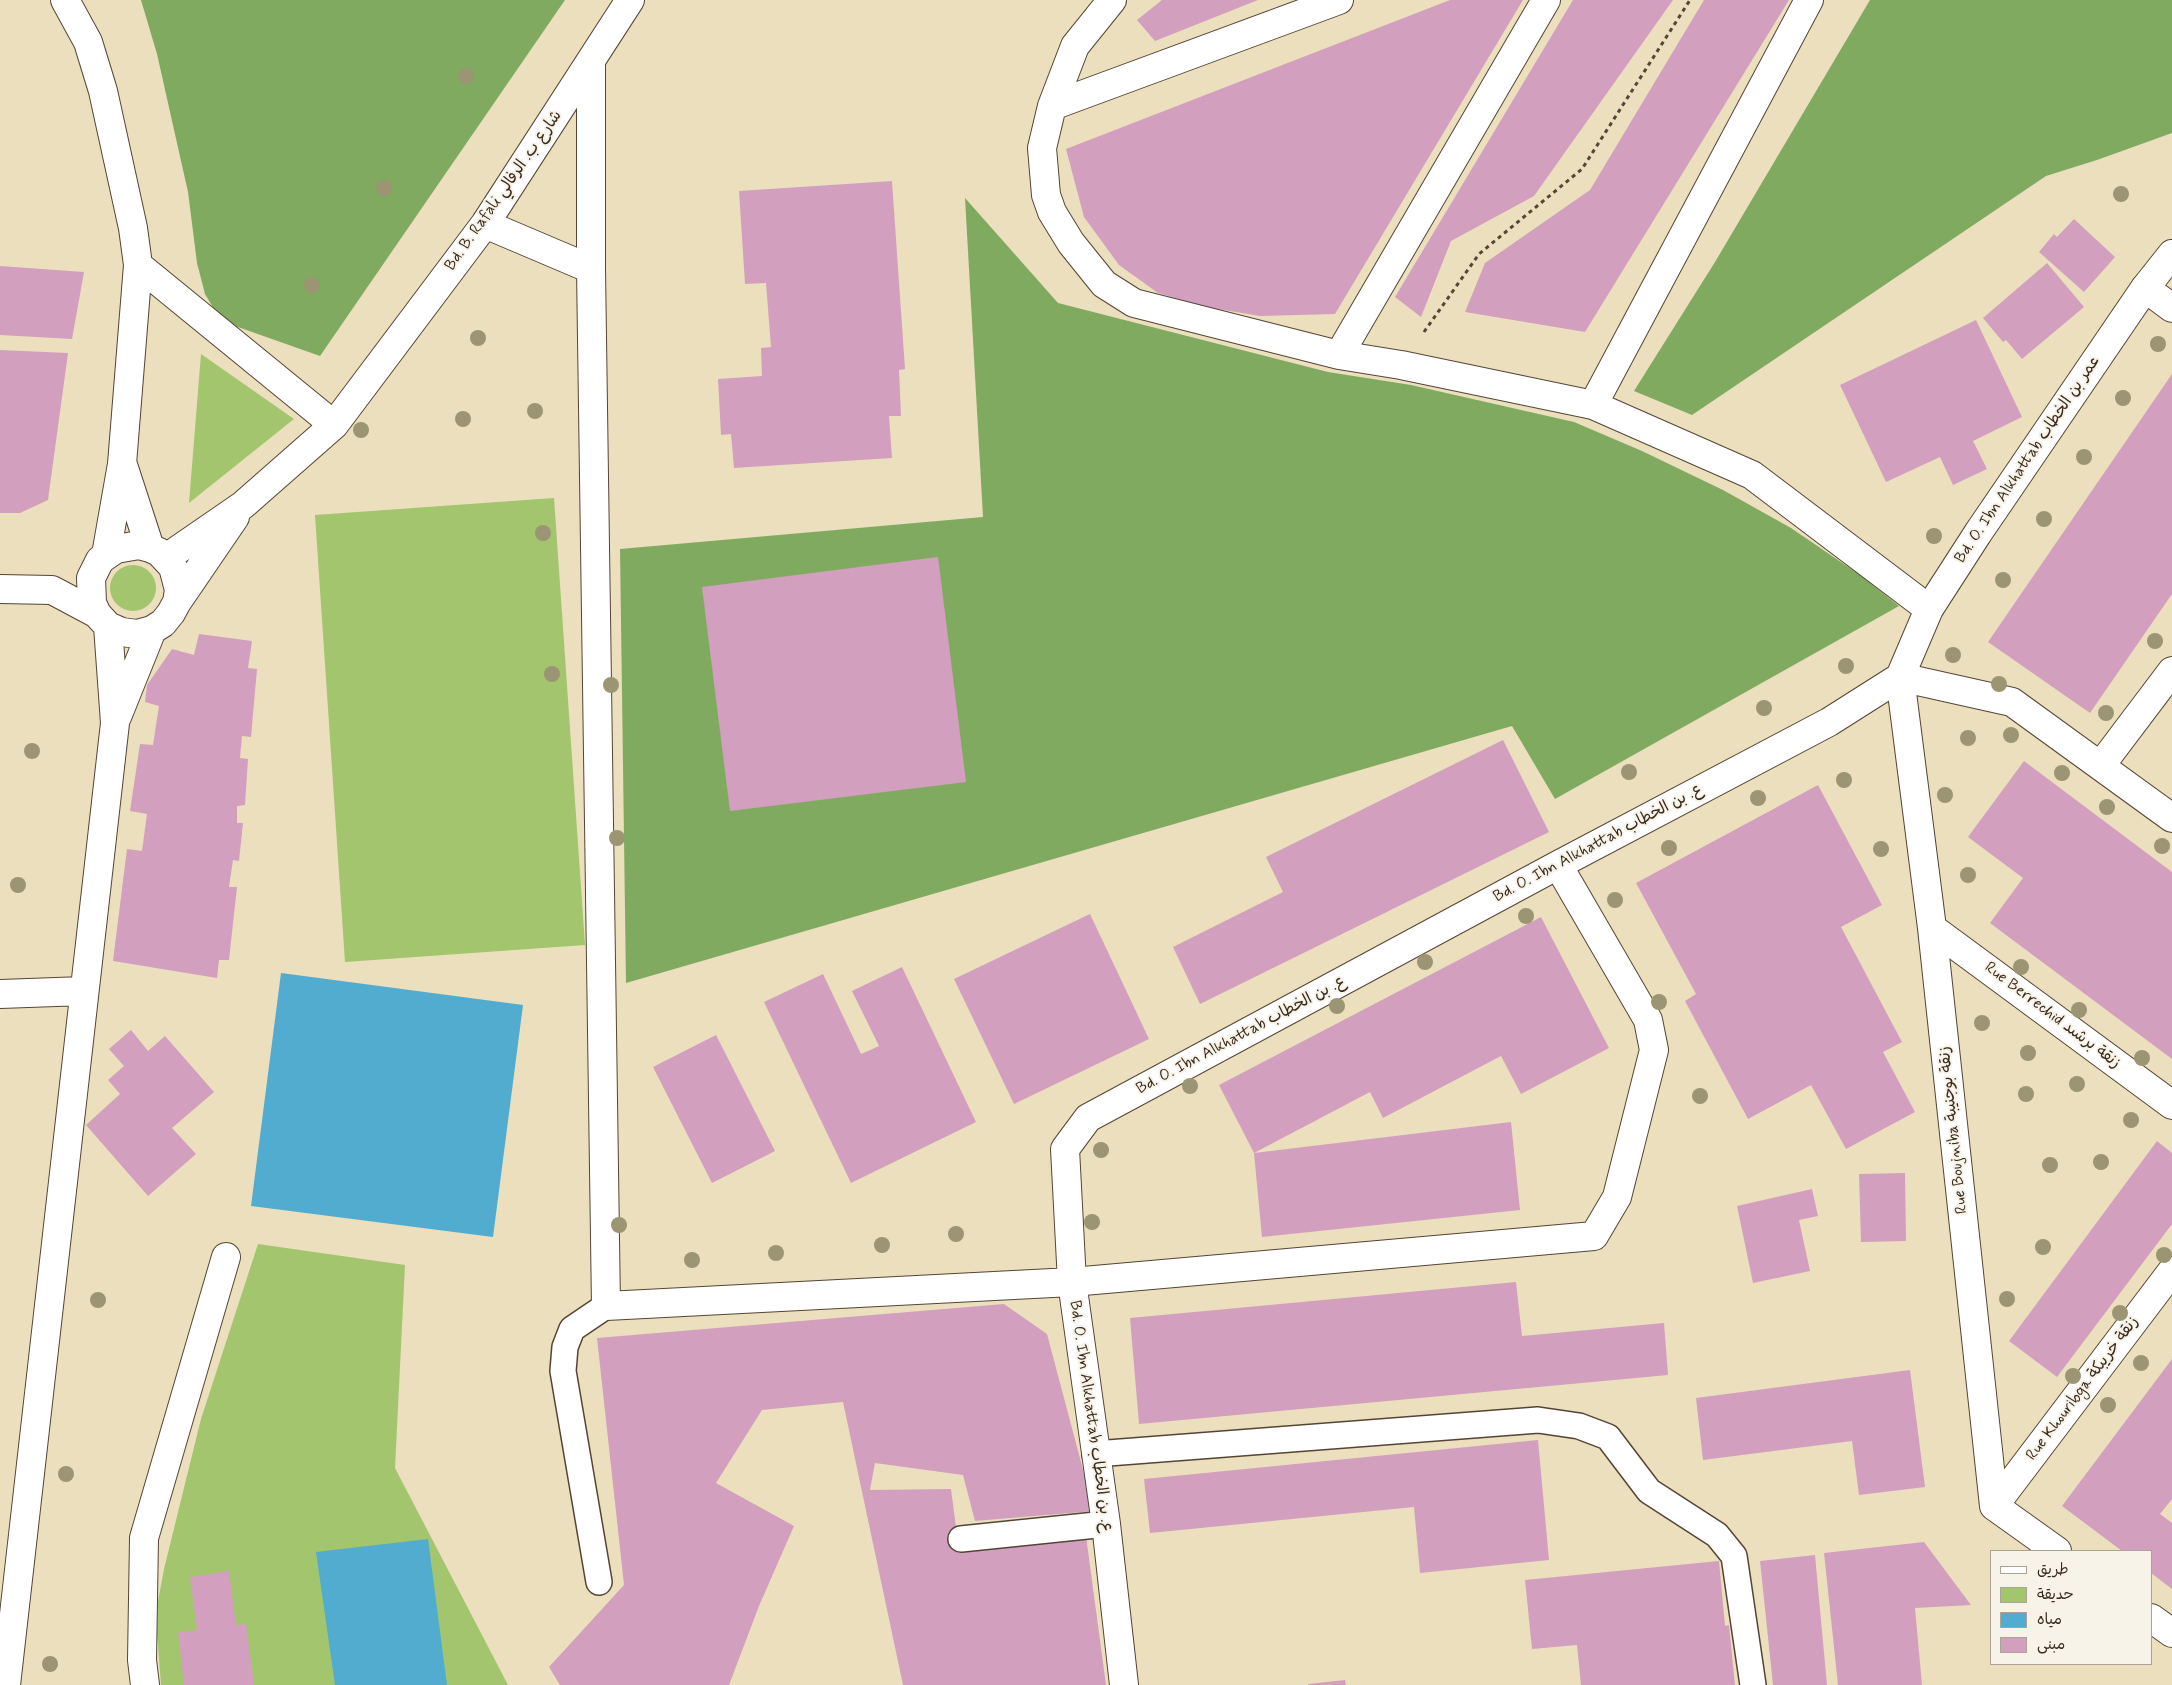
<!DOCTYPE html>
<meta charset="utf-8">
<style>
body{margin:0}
#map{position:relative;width:2172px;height:1685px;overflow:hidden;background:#ebdfbd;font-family:Mynerve,"Playpen Sans Arabic",sans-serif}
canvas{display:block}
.legend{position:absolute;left:1990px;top:1550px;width:162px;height:115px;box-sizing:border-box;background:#f7f3e8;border:1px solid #aca397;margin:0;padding:6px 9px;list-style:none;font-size:15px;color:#3b2a1e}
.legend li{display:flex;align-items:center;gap:10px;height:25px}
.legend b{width:25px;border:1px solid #aca397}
</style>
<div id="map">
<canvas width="2172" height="1685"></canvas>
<ul class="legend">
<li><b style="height:6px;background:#fff"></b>طريق</li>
<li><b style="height:14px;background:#a2c56e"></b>حديقة</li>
<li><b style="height:14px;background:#51accf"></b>مياه</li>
<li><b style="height:14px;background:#d2a0be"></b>مبنى</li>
</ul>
</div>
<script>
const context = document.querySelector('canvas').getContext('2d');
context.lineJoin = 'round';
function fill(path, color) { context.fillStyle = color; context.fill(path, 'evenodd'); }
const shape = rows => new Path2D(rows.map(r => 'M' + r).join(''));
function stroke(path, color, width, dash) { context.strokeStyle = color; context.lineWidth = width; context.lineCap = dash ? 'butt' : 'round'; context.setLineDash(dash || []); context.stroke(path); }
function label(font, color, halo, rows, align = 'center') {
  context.font = font + ' Mynerve,"Playpen Sans Arabic",sans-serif'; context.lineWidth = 4; context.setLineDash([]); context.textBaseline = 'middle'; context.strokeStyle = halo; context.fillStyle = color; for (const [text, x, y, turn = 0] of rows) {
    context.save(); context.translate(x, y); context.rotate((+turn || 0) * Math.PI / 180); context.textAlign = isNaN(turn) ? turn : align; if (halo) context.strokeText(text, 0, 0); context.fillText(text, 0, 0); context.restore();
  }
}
fill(shape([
 [201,354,294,419,189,503],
 [554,498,585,945,345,962,315,515],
 '110 588a23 23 0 1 1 46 0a23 23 0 1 1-46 0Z',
 [258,1244,405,1265,395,1468,508,1685,161,1685,157,1632,158,1601,164,1569,201,1419]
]), '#a2c56e');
fill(shape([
 [141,0,565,0,320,356,221,321,205,294,197,263,188,192,157,54],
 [1870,0,2172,0,2172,133,2097,160,2046,176,1692,415,1634,391,1715,262],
 [965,198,1058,303,1328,372,1411,385,1574,422,1642,451,1723,490,1791,528,1860,575,1899,606,1555,799,1512,726,626,983,620,549,983,517]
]), '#81aa61');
fill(shape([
 [281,973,523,1005,493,1237,251,1206],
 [428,1539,447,1685,335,1685,316,1552]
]), '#51accf');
fill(shape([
 [1162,0,1258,0,1155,41,1137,20],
 [1450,0,1523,0,1335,314,1260,316,1206,307,1158,293,1119,265,1084,217,1066,149],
 [1573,0,1673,0,1534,196,1451,241,1421,317,1395,297],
 [1704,0,1789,0,1585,332,1465,312,1485,263,1590,190],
 [892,181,905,369,899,370,901,416,889,416,892,458,734,468,731,434,721,435,718,379,762,376,761,348,771,347,766,283,745,284,739,191],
 [2074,219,2115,257,2084,292,2039,252,2054,234,2057,237],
 [2047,263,2084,307,2022,359,2006,340,2003,342,1983,318],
 [0,266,84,272,72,339,0,335],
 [1976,320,2022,417,1973,441,1987,469,1953,485,1940,457,1886,482,1840,385],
 [0,350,68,353,48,500,20,513,0,513],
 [2172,374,2172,594,2090,713,1988,642],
 [938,557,966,782,730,811,702,587],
 [199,634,252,641,248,668,257,669,251,737,242,736,240,758,248,759,245,805,237,806,237,823,243,823,239,861,233,860,229,887,237,887,229,960,219,960,217,978,113,961,127,849,142,851,147,814,130,811,140,744,153,745,159,706,145,702,147,685,172,649,194,655],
 [1503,740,1549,832,1200,1004,1173,947,1283,892,1266,857],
 [2024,761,2172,872,2172,1059,1990,923,2023,878,1968,837],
 [1818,785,1882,905,1841,927,1902,1042,1883,1052,1915,1112,1846,1149,1811,1085,1748,1119,1685,1001,1696,994,1636,883],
 [1090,914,1149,1039,1014,1104,954,979],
 [1541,917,1609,1048,1521,1094,1501,1056,1383,1118,1370,1092,1254,1153,1219,1085],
 [902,967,976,1122,851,1183,764,1002,823,974,861,1054,879,1046,852,991],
 [131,1030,148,1051,165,1036,214,1092,172,1128,196,1154,148,1196,86,1125,120,1094,108,1080,124,1066,109,1049],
 [716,1035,775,1151,712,1183,653,1067],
 [1511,1122,1520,1210,1262,1237,1254,1153],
 [2157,1141,2172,1153,2172,1224,2057,1377,2009,1341],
 [1905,1173,1906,1241,1861,1242,1859,1174],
 [1812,1189,1818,1216,1799,1220,1810,1271,1753,1283,1737,1206],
 [1516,1282,1522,1336,1664,1323,1668,1375,1139,1424,1130,1318],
 [1004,1304,1047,1334,1094,1511,975,1521,963,1475,875,1463,870,1490,951,1489,959,1550,1086,1536,1106,1685,903,1685,843,1402,762,1410,716,1483,794,1526,759,1606,729,1685,560,1685,549,1667,624,1585,597,1338],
 [2172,1359,2172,1499,2160,1514,2172,1523,2172,1589,2151,1573,2151,1551,2122,1551,2062,1506],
 [1910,1370,1925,1487,1859,1495,1852,1441,1703,1460,1696,1398],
 [1538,1440,1549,1560,1420,1573,1414,1507,1150,1533,1144,1479],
 [1924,1542,1971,1605,1915,1608,1922,1685,1838,1685,1824,1553],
 [1815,1555,1827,1685,1773,1685,1760,1561],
 [1719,1561,1725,1626,1729,1625,1735,1685,1581,1685,1577,1645,1532,1649,1525,1580],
 [229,1571,236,1625,246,1624,254,1685,184,1685,178,1632,197,1630,190,1577],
 [1345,1680,1346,1685,1308,1685,1308,1684]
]), '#d2a0be');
const service = shape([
 [1095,1454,1538,1420,1579,1426,1608,1437,1649,1491,1717,1535,1734,1556,1753,1685],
 [961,1539,1106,1524],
 [599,1582,563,1371,565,1347,572,1329,606,1306]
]);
const pedestrian = shape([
 [2145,288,2172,308]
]);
const minor = shape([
 [65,0,88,42,103,91,133,228,138,265,122,464,106,555],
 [1112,0,1075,46,1052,106,1042,148,1046,195,1052,212,1071,243,1104,284,1134,303,1339,355,1401,365,1593,405,1752,475,1929,609],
 [591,63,591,269,606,1306,1072,1282,1594,1236,1617,1197,1654,1050,1648,1020,1558,865],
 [1052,106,1339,0],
 [485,224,591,269],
 [138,265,334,425],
 [1339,355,1546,0],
 [1593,405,1809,0],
 [123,465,150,548],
 [166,558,243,505,334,425,485,224,630,0],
 [0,589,52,590,97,614],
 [177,602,179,590,173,567,159,552,150,548,139,545,116,549,100,560,91,578,92,603,97,614,108,626,122,632,137,634,152,630,163,623,171,613,177,602,235,517],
 [1900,677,1932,928,1994,1506,2057,1551],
 [1900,677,1929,609,1978,533,2145,288,2172,254],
 [1900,677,2012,702,2172,818],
 [117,717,152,630],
 [2101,765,2172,671],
 [1932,928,2172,1105],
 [0,994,84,991],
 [1994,1506,2172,1271],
 [2151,1618,2172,1633],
 [6,1685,115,723,108,626],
 [145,1685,142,1660,144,1538,226,1257],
 [1124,1685,1106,1524,1072,1282,1065,1149,1088,1118,1558,865,1829,722,1900,677]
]);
stroke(service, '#554536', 28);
stroke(pedestrian, '#554536', 30);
stroke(minor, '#554536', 30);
stroke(shape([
 [1424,332,1479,254,1582,169,1690,0]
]), '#554536', 3, [4, 4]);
stroke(service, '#fff', 25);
stroke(pedestrian, '#fff', 28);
stroke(minor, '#fff', 28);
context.fillStyle = '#9b9573';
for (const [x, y] of [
 [466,76],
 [384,188],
 [2121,194],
 [312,285],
 [478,338],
 [2158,344],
 [2123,398],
 [535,411],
 [463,419],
 [361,430],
 [2084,457],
 [2044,519],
 [543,533],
 [1934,536],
 [2003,580],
 [2155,641],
 [1953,655],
 [1846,666],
 [552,674],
 [1999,684],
 [611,685],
 [1764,708],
 [2106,713],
 [2011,735],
 [1968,738],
 [32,751],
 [1629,772],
 [2062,773],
 [1844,780],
 [1945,795],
 [1758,798],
 [2107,807],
 [617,838],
 [2162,846],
 [1669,848],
 [1881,849],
 [1968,875],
 [18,885],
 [1615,900],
 [1526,916],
 [1425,962],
 [2021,967],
 [1659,1002],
 [1337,1006],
 [2079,1010],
 [1982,1023],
 [2028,1053],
 [2142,1058],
 [2077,1084],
 [1190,1086],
 [2026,1094],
 [1700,1096],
 [2131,1120],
 [1101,1150],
 [2101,1162],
 [2050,1165],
 [1092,1222],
 [619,1225],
 [956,1234],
 [882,1245],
 [2043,1247],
 [776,1253],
 [2164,1255],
 [692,1260],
 [2007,1299],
 [98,1300],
 [2120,1313],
 [2141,1363],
 [2073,1376],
 [2108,1405],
 [66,1474],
 [50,1664]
]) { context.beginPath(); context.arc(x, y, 8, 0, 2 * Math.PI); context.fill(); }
label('16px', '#3b2a1e', '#f7f3e8', [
 ["Bd. B. Rafali شارع ب. الرفالي",504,191,-55],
 ["Bd. O. Ibn Alkhattab عمر بن الخطاب",2028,460,-56],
 ["Bd. O. Ibn Alkhattab ع. بن الخطاب",1598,844,-28],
 ["Rue Berrechid زنقة برشىد",2052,1016,37],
 ["Bd. O. Ibn Alkhattab ع. بن الخطاب",1241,1036,-28],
 ["Rue Boujniba زنقة بوجنيبة",1954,1130,-96],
 ["Rue Khouribga زنقة خريبكة",2083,1389,-53],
 ["Bd. O. Ibn Alkhattab ع. بن الخطاب",1090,1416,82]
]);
</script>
